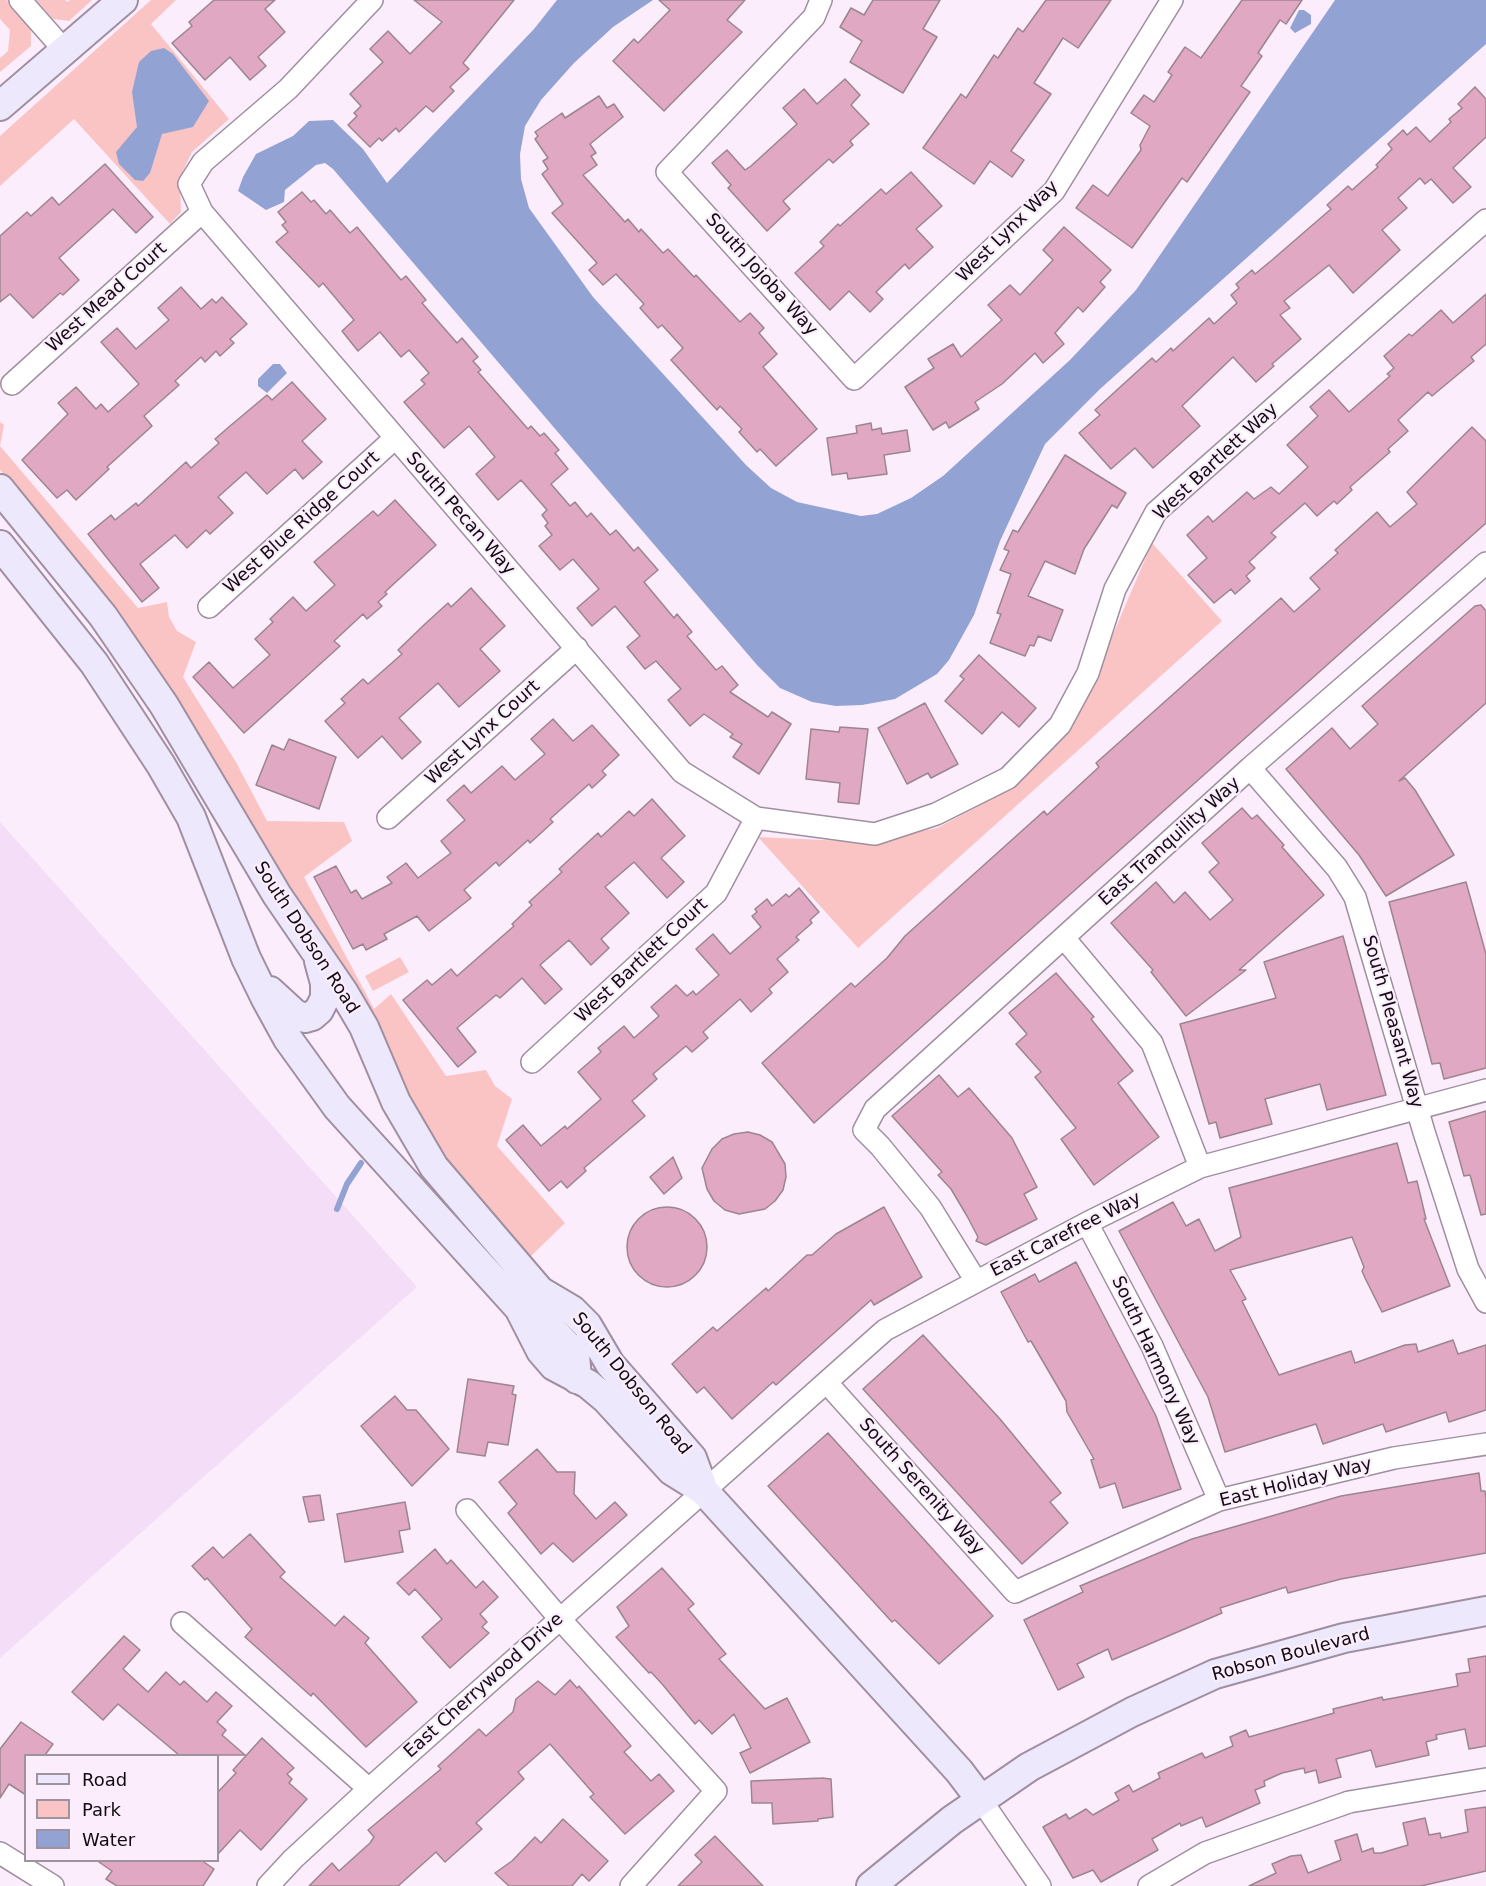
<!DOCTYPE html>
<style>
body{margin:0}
#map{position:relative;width:1486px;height:1886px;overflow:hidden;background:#fcedfd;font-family:"DejaVu Sans",sans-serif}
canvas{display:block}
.legend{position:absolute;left:24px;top:1754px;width:195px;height:108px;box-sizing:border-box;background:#fcedfd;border:2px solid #9e939f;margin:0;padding:8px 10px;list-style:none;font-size:18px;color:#110c12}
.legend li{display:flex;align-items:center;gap:12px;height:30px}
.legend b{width:30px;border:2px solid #9e939f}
</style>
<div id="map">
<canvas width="1486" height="1886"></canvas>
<ul class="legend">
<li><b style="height:8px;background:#eee8fc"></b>Road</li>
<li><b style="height:16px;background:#fac4c5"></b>Park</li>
<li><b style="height:16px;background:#92a2d2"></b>Water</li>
</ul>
</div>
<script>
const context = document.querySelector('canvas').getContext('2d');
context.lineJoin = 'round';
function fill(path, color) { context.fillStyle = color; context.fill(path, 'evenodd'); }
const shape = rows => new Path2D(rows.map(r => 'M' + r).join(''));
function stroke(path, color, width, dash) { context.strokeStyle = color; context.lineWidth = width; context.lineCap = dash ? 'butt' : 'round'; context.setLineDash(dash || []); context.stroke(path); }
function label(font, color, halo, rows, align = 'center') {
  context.font = font + ' "DejaVu Sans",sans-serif'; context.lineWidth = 4.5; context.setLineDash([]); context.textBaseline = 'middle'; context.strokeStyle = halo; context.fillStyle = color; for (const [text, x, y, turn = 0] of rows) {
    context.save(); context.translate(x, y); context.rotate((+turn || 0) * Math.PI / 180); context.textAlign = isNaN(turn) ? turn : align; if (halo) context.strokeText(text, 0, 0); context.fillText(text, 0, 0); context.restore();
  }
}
fill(shape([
 [0,822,417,1287,0,1658]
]), '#f4ddf6');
fill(shape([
 [0,0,7,0,31,26,31,46,0,72,0,58,8,51,10,30,0,19],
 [36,0,65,0,67,2,70,0,92,0,69,21,53,19],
 [151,0,176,0,151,24,229,119,192,152,180,177,181,212,170,224,74,119,0,186,0,136],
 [0,422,4,425,0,446,138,608,167,602,169,617,177,631,196,642,183,677,236,762,267,821,344,822,352,841,304,877,374,1009,391,994,446,1076,486,1070,495,1086,512,1099,497,1146,565,1223,529,1258,454,1170,431,1135,360,1006,111,609,0,470],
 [1152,543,1222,621,858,948,758,837,866,842,937,828,988,801,1030,770,1060,741,1079,714],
 [400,957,409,972,373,991,365,976]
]), '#fac4c5');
fill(shape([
 [557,0,653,0,613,27,574,63,541,100,525,126,520,154,521,179,529,208,593,297,746,465,771,488,797,502,861,516,877,514,911,498,943,476,1070,360,1136,290,1335,0,1486,0,1486,44,1100,389,1045,444,1000,541,974,615,949,660,937,674,895,699,862,705,836,706,812,702,780,688,757,665,333,169,325,163,316,165,285,190,284,202,266,210,238,191,243,177,256,154,293,136,309,121,333,120,363,149,387,183,534,29],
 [1299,10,1304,10,1311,15,1311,24,1295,33,1290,28],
 [164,48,173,54,209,101,193,127,162,134,150,173,143,181,135,180,119,164,116,152,137,127,132,92,139,62,151,51],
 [273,364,280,364,287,373,267,393,258,386,258,379]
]), '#92a2d2');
stroke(shape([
 [337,1209,347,1184,361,1163]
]), '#92a2d2', 6);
const building = shape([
 [214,0,275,0,265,9,285,32,258,57,266,66,250,80,230,57,205,80,172,43,192,26,189,22,214,0],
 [414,0,514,0,463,63,469,69,450,87,454,91,433,112,426,106,399,132,396,128,382,141,379,138,370,147,348,125,357,116,354,113,361,106,350,94,383,62,370,49,388,31,410,54,442,22,414,0],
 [659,0,745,0,727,20,742,32,664,111,613,61,634,39,638,43,670,10,659,0],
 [873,0,940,0,923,29,937,37,903,93,850,62,862,41,840,27,851,8,864,15,873,0],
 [1046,0,1111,0,1078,48,1063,38,1034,83,1051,94,1011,151,1024,160,1012,177,990,161,974,184,923,148,961,94,966,98,994,55,998,58,1018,28,1023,32,1046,0],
 [1242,0,1302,0,1286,24,1280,20,1258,53,1262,56,1241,86,1250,92,1187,182,1182,178,1132,248,1076,208,1093,185,1108,196,1141,150,1140,145,1150,126,1131,113,1144,95,1154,102,1172,75,1168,72,1185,47,1201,58,1242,0],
 [845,79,860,95,851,105,869,124,850,141,853,145,833,163,829,159,783,201,790,209,767,231,728,188,731,185,712,163,727,150,745,170,751,166,797,124,783,108,804,89,817,104,845,79],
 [1475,87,1486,99,1486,137,1453,168,1471,187,1453,203,1431,179,1425,184,1420,178,1398,198,1407,208,1382,230,1400,250,1353,293,1329,265,1284,301,1290,308,1280,315,1301,339,1272,364,1274,366,1256,382,1233,357,1182,406,1200,426,1153,468,1135,448,1111,469,1079,433,1100,415,1095,410,1152,358,1156,362,1171,348,1173,351,1209,318,1214,324,1237,303,1231,295,1239,288,1236,284,1252,270,1255,274,1272,260,1331,209,1327,205,1348,186,1352,190,1378,167,1376,165,1392,149,1388,144,1403,130,1407,135,1416,127,1430,142,1451,122,1449,119,1462,108,1458,104,1475,87],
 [599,96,607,108,614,104,623,117,590,144,596,153,591,156,597,165,583,175,625,222,628,219,639,232,641,229,663,253,668,249,694,277,696,275,740,322,750,313,764,328,759,333,777,354,763,367,817,429,776,466,760,449,757,452,739,432,742,429,720,406,717,410,671,360,683,348,662,325,658,328,640,308,644,304,616,274,603,285,589,270,597,263,552,213,563,204,542,174,548,169,543,161,548,158,535,139,538,136,535,132,562,113,565,118,599,96],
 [105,164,153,217,136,233,113,209,59,258,79,280,63,295,60,293,33,318,10,294,0,302,0,236,27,212,31,216,52,197,59,205,105,164],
 [911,172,942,206,916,229,933,247,909,269,905,264,876,292,883,299,870,312,849,291,830,310,795,273,824,246,820,242,838,224,840,226,881,189,886,194,911,172],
 [302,192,311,202,314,200,326,214,330,210,350,233,357,227,401,280,406,276,426,300,422,303,457,343,462,338,478,357,473,361,481,370,478,372,528,429,531,426,540,436,544,433,559,450,555,453,568,469,551,484,570,506,575,502,587,517,591,513,610,535,616,530,634,551,638,547,658,570,644,582,674,618,677,614,692,632,687,636,716,670,722,666,738,685,730,692,768,717,772,712,791,724,759,774,733,757,742,744,730,737,733,734,704,714,690,726,668,700,681,689,656,661,645,669,627,647,640,636,615,606,592,626,577,608,599,589,573,559,560,570,539,546,552,535,545,526,548,523,542,515,547,510,521,480,498,500,476,474,495,457,469,426,444,448,404,402,425,384,421,380,429,373,409,350,401,357,380,332,358,351,342,331,354,320,323,283,319,287,276,242,288,232,282,225,286,222,278,212,302,192],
 [1064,227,1111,270,1100,282,1105,287,1083,312,1078,307,1055,333,1064,344,1043,363,1035,353,1002,384,975,402,979,409,949,428,946,422,933,430,905,387,934,368,928,359,953,344,961,357,1002,320,988,305,1010,285,1020,295,1053,260,1043,250,1064,227],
 [181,287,201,309,212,299,216,303,222,297,247,324,230,339,234,343,220,356,216,351,205,362,201,357,175,381,179,385,144,416,152,426,107,467,109,469,76,500,67,490,57,498,22,460,68,414,58,403,76,387,96,409,101,404,108,412,139,384,101,342,117,328,136,349,169,320,158,308,181,287],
 [1486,294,1486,344,1471,357,1474,361,1432,396,1428,392,1398,420,1408,431,1388,449,1390,452,1350,487,1352,490,1337,504,1334,501,1317,516,1305,503,1271,533,1276,537,1249,562,1255,568,1246,576,1250,581,1235,594,1231,589,1214,603,1188,575,1207,558,1187,535,1208,516,1213,522,1247,492,1254,499,1271,487,1279,494,1308,467,1287,445,1318,416,1310,407,1329,390,1349,412,1390,376,1387,374,1394,368,1384,356,1409,334,1412,336,1441,310,1453,323,1486,294],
 [292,382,326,419,302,441,322,462,303,479,295,469,267,494,246,472,218,497,233,513,210,534,206,530,187,548,175,535,140,564,159,588,142,602,88,534,111,515,115,520,136,503,138,506,186,462,191,468,219,443,215,439,230,426,267,395,272,400,292,382],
 [871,423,872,430,881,428,882,434,907,430,910,451,884,455,887,474,848,479,847,473,832,475,827,438,857,433,856,426,871,423],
 [1472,427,1486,441,1486,523,814,1123,762,1063,851,983,855,987,887,958,905,936,1044,811,1047,815,1099,767,1096,763,1281,598,1294,612,1320,589,1310,578,1338,553,1335,550,1377,512,1390,527,1417,504,1407,492,1472,427],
 [1065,455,1126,493,1117,508,1112,505,1084,549,1075,574,1045,561,1028,596,1063,610,1051,641,1038,636,1034,646,1030,645,1025,656,990,643,1001,614,997,613,1011,574,1000,570,1009,551,1004,549,1013,530,1018,532,1065,455],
 [395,500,436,545,385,592,387,594,378,602,382,606,367,619,363,614,334,641,340,646,244,733,193,677,209,662,233,688,270,655,255,639,273,622,270,619,293,597,306,611,335,585,314,562,373,511,378,516,395,500],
 [471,588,505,626,480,649,500,671,459,707,438,683,399,718,421,742,402,759,382,736,358,758,325,721,345,703,341,699,363,679,368,684,402,654,398,650,425,624,448,603,451,607,471,588],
 [1481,605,1486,611,1486,703,1399,781,1405,778,1415,790,1454,855,1386,896,1359,855,1286,769,1332,728,1350,749,1378,724,1362,706,1475,606,1481,605],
 [979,655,1036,708,1019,727,1002,712,982,734,945,701,964,679,960,676,979,655],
 [925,703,958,764,931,778,928,773,907,784,878,728,925,703],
 [553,719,573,741,592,725,619,755,602,771,606,775,592,788,589,784,550,819,553,822,530,843,528,840,499,866,496,862,464,890,471,898,429,931,417,916,384,934,387,939,366,950,363,944,353,949,314,877,336,866,351,893,356,890,362,899,392,883,387,877,406,863,418,878,451,853,441,841,465,820,447,800,464,785,471,793,502,766,515,780,545,754,531,739,553,719],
 [840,727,868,729,859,804,838,802,840,783,806,779,811,729,839,732,840,727],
 [289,739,336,757,319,809,256,785,272,745,284,750,289,739],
 [652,799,685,836,661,858,684,882,667,898,634,862,605,887,629,913,601,939,609,948,591,965,569,940,540,965,562,989,545,1004,522,978,500,998,496,995,457,1028,476,1052,458,1067,403,1000,427,980,432,985,451,969,457,976,514,926,512,924,532,905,529,902,562,872,559,869,598,833,601,837,629,811,634,816,652,799],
 [1242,808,1252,819,1257,815,1284,845,1282,847,1324,895,1239,970,1246,970,1186,1016,1151,972,1153,970,1111,923,1156,882,1174,903,1185,892,1210,920,1233,900,1209,872,1219,863,1202,843,1242,808],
 [1466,882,1486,954,1486,1068,1444,1079,1440,1063,1432,1064,1389,902,1466,882],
 [799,888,819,912,810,920,812,923,796,937,799,940,777,959,788,972,769,989,772,993,751,1012,740,999,703,1032,708,1038,692,1052,686,1046,653,1074,657,1079,632,1101,645,1116,584,1168,586,1171,567,1188,561,1181,549,1191,506,1140,523,1125,541,1146,565,1126,567,1129,601,1099,578,1072,601,1052,598,1048,624,1026,634,1038,659,1016,651,1007,676,985,687,996,693,991,696,995,719,975,696,949,713,934,730,954,761,927,752,916,757,912,755,909,767,899,772,906,786,894,789,897,799,888],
 [1343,936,1386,1095,1327,1110,1320,1084,1265,1099,1272,1124,1220,1138,1216,1122,1209,1124,1180,1024,1276,998,1264,962,1343,936],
 [1056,973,1094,1017,1091,1019,1133,1071,1118,1083,1159,1137,1094,1185,1061,1139,1076,1128,1035,1077,1041,1072,1016,1044,1027,1034,1009,1013,1056,973],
 [939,1075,958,1097,969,1088,1012,1138,1037,1187,1024,1194,1037,1219,986,1245,976,1241,978,1237,967,1216,951,1189,938,1175,942,1172,892,1116,939,1075],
 [1486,1111,1486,1214,1481,1215,1470,1175,1464,1176,1449,1122,1486,1111],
 [748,1132,760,1135,772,1142,785,1164,786,1177,783,1190,775,1201,765,1209,739,1214,725,1210,714,1201,707,1189,702,1168,712,1149,722,1139,734,1134,748,1132],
 [1397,1143,1408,1183,1417,1181,1426,1219,1424,1219,1450,1286,1382,1312,1365,1278,1362,1271,1364,1267,1352,1237,1230,1270,1246,1299,1242,1301,1279,1375,1351,1351,1355,1363,1405,1345,1416,1344,1418,1352,1453,1340,1458,1354,1486,1345,1486,1410,1449,1422,1446,1412,1386,1432,1383,1424,1323,1444,1316,1424,1225,1452,1208,1397,1119,1231,1173,1202,1186,1226,1199,1219,1215,1251,1241,1237,1229,1188,1397,1143],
 [673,1157,682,1178,664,1194,650,1177,673,1157],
 '627 1247a40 40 0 1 1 80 0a40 40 0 1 1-80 0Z',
 [884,1207,922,1277,874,1305,871,1300,776,1385,773,1382,732,1419,704,1387,697,1393,672,1364,713,1327,717,1331,766,1288,768,1291,807,1255,812,1255,836,1234,884,1207],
 [1076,1262,1156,1416,1181,1489,1123,1508,1115,1483,1100,1488,1091,1460,1094,1459,1067,1412,1066,1401,1031,1341,1028,1342,1001,1292,1035,1274,1039,1282,1076,1262],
 [923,1335,1000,1419,1061,1493,1050,1502,1068,1523,1022,1564,863,1389,923,1335],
 [468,1379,514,1386,512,1394,516,1395,508,1445,488,1442,485,1456,457,1452,468,1379],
 [395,1396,407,1410,416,1410,449,1449,412,1486,361,1426,395,1396],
 [828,1433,993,1616,939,1664,895,1620,892,1622,768,1486,828,1433],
 [537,1449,557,1472,575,1472,574,1494,596,1519,615,1502,627,1515,573,1562,553,1543,541,1554,508,1513,517,1504,499,1482,537,1449],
 [1479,1473,1481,1491,1485,1491,1486,1499,1486,1553,1341,1579,1288,1593,1286,1587,1220,1608,1222,1613,1112,1660,1108,1649,1077,1664,1084,1677,1058,1690,1024,1620,1083,1592,1080,1586,1192,1539,1341,1496,1479,1473],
 [320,1495,324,1520,309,1522,303,1497,320,1495],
 [405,1502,410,1529,399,1531,403,1552,345,1562,337,1514,405,1502],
 [250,1534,285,1572,280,1577,335,1626,344,1616,369,1638,365,1643,417,1702,366,1747,313,1693,311,1696,245,1637,252,1629,207,1578,205,1580,192,1566,213,1547,223,1558,250,1534],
 [435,1549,447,1564,451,1560,476,1588,483,1581,498,1597,480,1614,487,1622,482,1627,489,1633,450,1668,422,1637,442,1619,415,1589,409,1595,397,1583,435,1549],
 [662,1568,694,1604,688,1609,726,1654,719,1659,765,1709,787,1698,810,1742,750,1773,740,1753,751,1748,734,1714,712,1734,699,1720,695,1724,663,1685,651,1672,649,1673,616,1637,629,1626,617,1607,662,1568],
 [124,1636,140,1650,123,1669,148,1692,166,1672,180,1685,184,1681,207,1702,216,1692,232,1706,217,1722,226,1730,222,1735,245,1755,179,1755,118,1704,103,1720,72,1692,124,1636],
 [1486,1656,1486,1746,1469,1749,1465,1729,1436,1735,1437,1739,1426,1742,1429,1755,1376,1767,1371,1750,1336,1759,1341,1777,1319,1783,1316,1770,1305,1773,1304,1768,1282,1773,1264,1781,1265,1786,1255,1790,1260,1803,1206,1827,1202,1817,1181,1826,1180,1823,1152,1839,1158,1850,1101,1882,1093,1870,1073,1878,1043,1827,1066,1814,1069,1819,1086,1809,1093,1815,1119,1800,1115,1793,1129,1785,1133,1792,1160,1778,1158,1773,1202,1753,1205,1758,1233,1746,1230,1737,1246,1730,1249,1737,1334,1713,1333,1709,1382,1697,1383,1700,1458,1686,1456,1674,1470,1672,1468,1659,1486,1656],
 [570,1680,577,1688,579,1686,631,1746,624,1752,651,1781,659,1774,674,1791,625,1834,590,1797,594,1794,550,1744,518,1772,524,1779,476,1823,482,1829,445,1862,436,1852,398,1886,309,1886,332,1863,339,1871,370,1843,374,1837,368,1830,441,1769,438,1766,479,1729,486,1736,513,1712,516,1699,538,1681,555,1695,570,1680],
 [21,1722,53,1744,45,1755,26,1755,26,1795,9,1784,0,1798,0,1749,21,1722],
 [262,1738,294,1768,287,1774,292,1779,289,1783,307,1799,261,1850,240,1830,218,1854,218,1792,236,1773,233,1770,262,1738],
 [822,1778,831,1779,833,1817,818,1819,818,1821,773,1824,772,1803,752,1803,751,1781,822,1778],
 [1486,1807,1486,1871,1421,1886,1249,1886,1276,1873,1272,1864,1291,1856,1301,1855,1308,1873,1341,1860,1335,1841,1357,1834,1362,1852,1373,1848,1374,1853,1381,1853,1408,1845,1403,1823,1425,1818,1429,1835,1440,1833,1441,1838,1468,1832,1465,1810,1486,1807],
 [563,1819,608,1861,589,1881,582,1874,572,1886,509,1886,495,1873,512,1861,535,1837,541,1843,563,1819],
 [715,1836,763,1886,678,1886,702,1862,695,1855,715,1836],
 [96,1860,201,1860,214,1869,203,1886,117,1886,106,1879,112,1871,96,1860]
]);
fill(building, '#e0a8c2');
stroke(building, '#9c858f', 1.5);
const street = shape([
 [20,0,65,51],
 [372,0,288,89,203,162,189,184,202,212,682,772,756,818,875,834,936,814,1008,778,1060,725,1088,673,1115,589,1156,512,1486,220],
 [821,0,814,17,667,172,854,379,1054,191,1172,0],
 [12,384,202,212],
 [209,607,394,439],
 [1250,768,1337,868,1355,897,1424,1132,1468,1269,1486,1302],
 [388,818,577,648],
 [1064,938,1152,1043,1200,1167],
 [532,1062,716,893,756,818],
 [1087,1223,1152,1346,1219,1500],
 [976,1281,930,1207,880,1146,864,1130,875,1109,1250,768,1486,563],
 [827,1383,1015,1592,1219,1500,1394,1458,1486,1444],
 [467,1510,560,1619,716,1791,631,1886],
 [182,1623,369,1789],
 [981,1800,1040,1886],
 [0,1853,53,1886],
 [268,1886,293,1859,369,1789,885,1330,1087,1223,1200,1167,1486,1090],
 [1149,1886,1205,1853,1349,1802,1486,1779]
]);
const secondary = shape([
 [0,106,123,0],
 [0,489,103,616,164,705,277,895,344,993,364,1027,396,1102,434,1167,540,1291,572,1310,587,1325,610,1364,692,1458,704,1491],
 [0,545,94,663,161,765,191,817,246,958,266,999,288,1039,337,1107,519,1308,541,1351,554,1366,588,1384,606,1399,672,1471,704,1491,959,1771,981,1800],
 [270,991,295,1014,305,1018,312,1016,319,1010,325,998,325,983,319,961],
 [521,1309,536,1313,575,1354,577,1379],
 [871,1886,952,1820,1029,1767,1132,1712,1215,1674,1344,1638,1486,1611]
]);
stroke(street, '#9f8fa1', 24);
stroke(secondary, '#9f8fa1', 32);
stroke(street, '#fff', 21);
stroke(secondary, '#eee8fc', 28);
label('18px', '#110c12', '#fcedfd', [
 ["West Lynx Way",1008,232,-45],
 ["South Jojoba Way",761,275,48],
 ["West Mead Court",107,298,-42],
 ["West Bartlett Way",1216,462,-43],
 ["South Pecan Way",460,514,49],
 ["West Blue Ridge Court",302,523,-42],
 ["West Lynx Court",483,733,-42],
 ["East Tranquility Way",1170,842,-42],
 ["South Dobson Road",306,938,57],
 ["West Bartlett Court",642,961,-43],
 ["South Pleasant Way",1392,1022,74],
 ["East Carefree Way",1066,1235,-27],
 ["South Harmony Way",1155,1361,65],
 ["South Dobson Road",631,1384,51],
 ["East Holiday Way",1296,1483,-14],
 ["South Serenity Way",921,1487,48],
 ["Robson Boulevard",1291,1655,-15],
 ["East Cherrywood Drive",484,1686,-42]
]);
</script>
